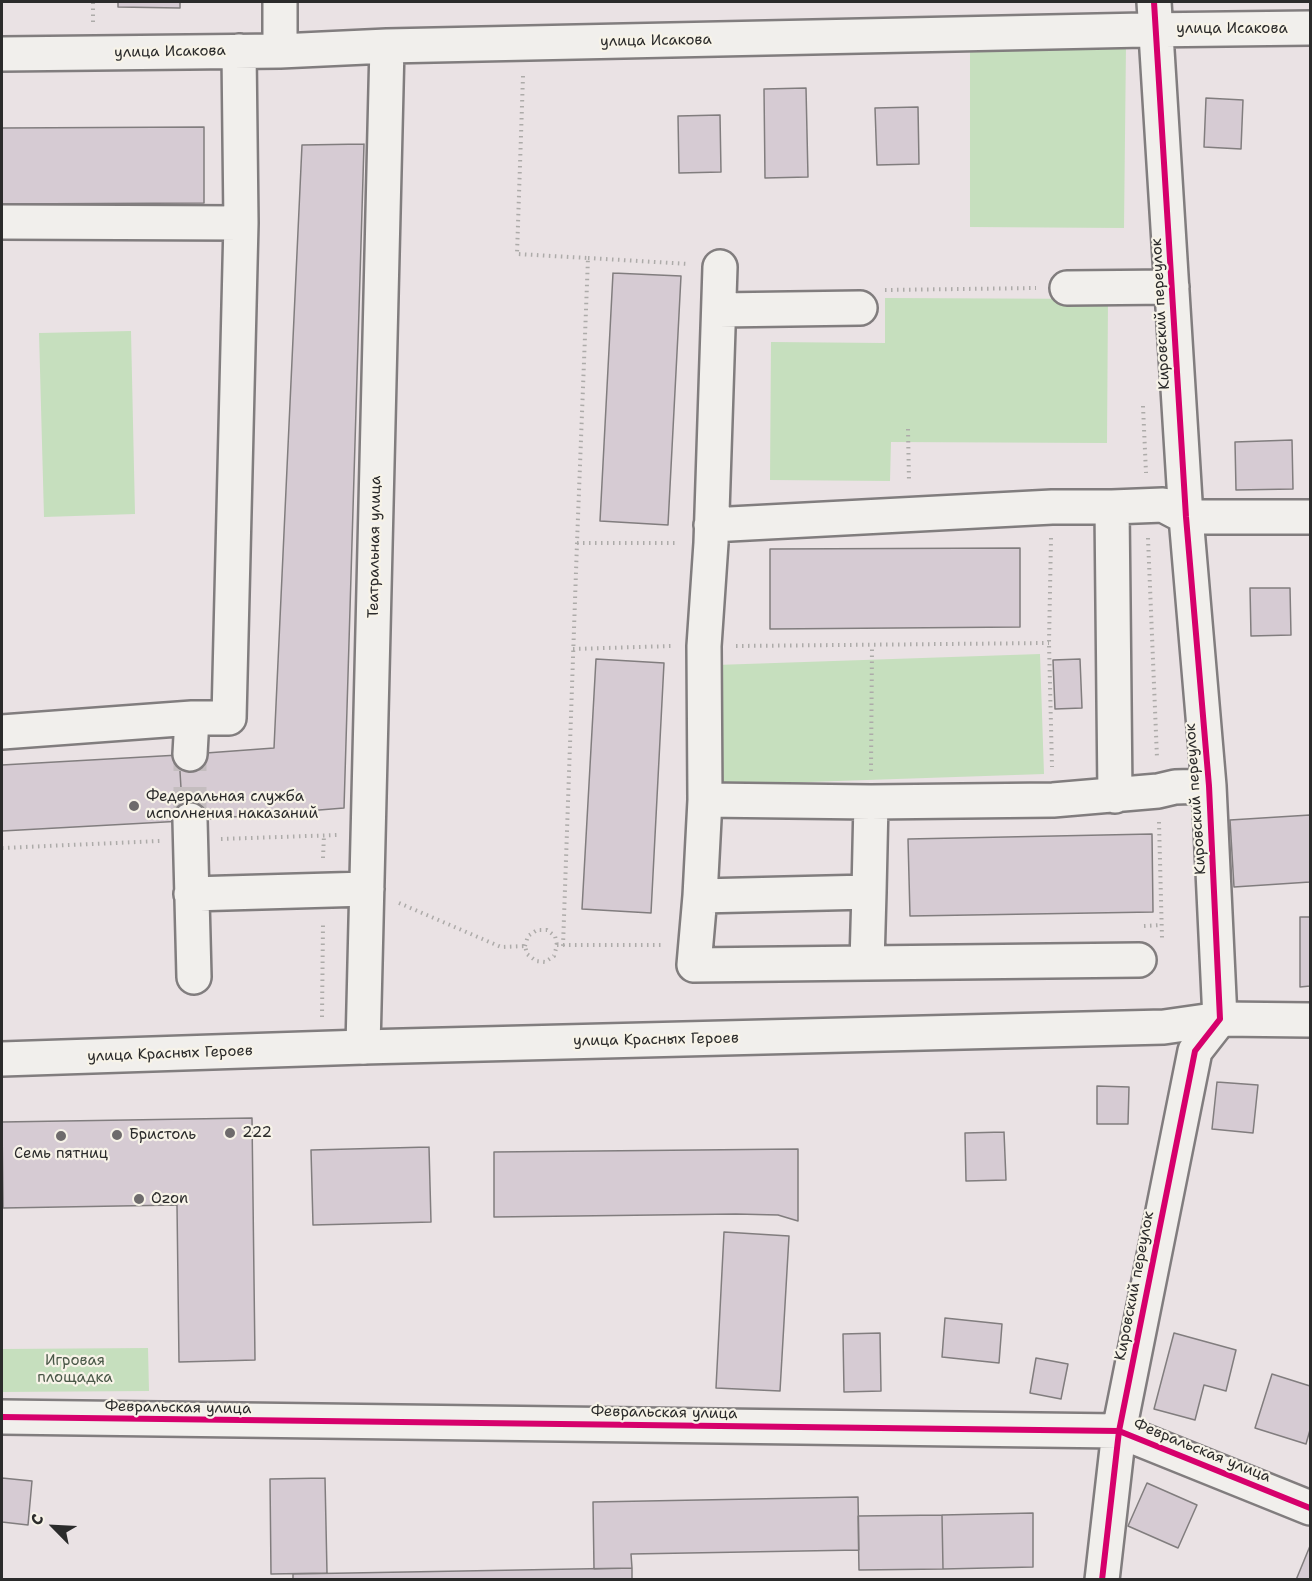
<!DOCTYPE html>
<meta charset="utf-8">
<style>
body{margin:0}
#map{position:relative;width:1312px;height:1581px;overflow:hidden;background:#eae2e4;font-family:"Shantell Sans",sans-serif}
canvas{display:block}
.frame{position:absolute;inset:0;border:3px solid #2b2b2b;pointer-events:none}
.north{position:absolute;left:24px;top:1497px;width:60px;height:60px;-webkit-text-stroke:4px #f7f3e8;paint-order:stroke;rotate:294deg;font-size:16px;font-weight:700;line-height:24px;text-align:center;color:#2b2b2b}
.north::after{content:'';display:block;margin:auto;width:21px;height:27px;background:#2b2b2b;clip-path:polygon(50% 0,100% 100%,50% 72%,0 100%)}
</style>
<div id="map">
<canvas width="1312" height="1581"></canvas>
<div class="frame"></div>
<div class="north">С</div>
</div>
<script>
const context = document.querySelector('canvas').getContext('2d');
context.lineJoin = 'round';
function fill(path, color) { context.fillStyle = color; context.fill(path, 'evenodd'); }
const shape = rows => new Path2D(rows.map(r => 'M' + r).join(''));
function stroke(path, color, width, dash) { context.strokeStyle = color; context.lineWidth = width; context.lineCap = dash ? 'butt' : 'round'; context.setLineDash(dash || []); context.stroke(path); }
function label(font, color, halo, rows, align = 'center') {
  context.font = font + ' "Shantell Sans",sans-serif'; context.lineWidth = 4.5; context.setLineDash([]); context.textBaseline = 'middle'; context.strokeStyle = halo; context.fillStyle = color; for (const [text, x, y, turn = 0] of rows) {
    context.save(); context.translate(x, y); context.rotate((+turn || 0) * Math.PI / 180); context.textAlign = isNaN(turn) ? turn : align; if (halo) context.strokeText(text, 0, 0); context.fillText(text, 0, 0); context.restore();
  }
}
fill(shape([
 [1126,45,1124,228,970,227,970,47],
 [885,298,1108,299,1107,443,891,442,890,481,770,480,771,342,885,343],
 [131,331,135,514,44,517,39,333],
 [1040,654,1044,774,720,785,716,665],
 [148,1348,149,1391,2,1392,2,1349]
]), '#c6dfbe');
const building = shape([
 [118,2,180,2,180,8,118,7,118,2],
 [806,88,808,177,765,178,764,89,806,88],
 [1206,98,1243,100,1241,149,1204,147,1206,98],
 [918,107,919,164,877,165,875,108,918,107],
 [720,115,721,172,679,173,678,116,720,115],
 [204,127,204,203,2,204,2,128,204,127],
 [364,144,344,808,183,821,179,755,274,748,302,145,364,144],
 [613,273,681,276,668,525,600,521,613,273],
 [1292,440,1293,489,1236,490,1235,442,1292,440],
 [1020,548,1020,627,770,629,770,549,1020,548],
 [1250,588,1290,588,1291,635,1251,636,1250,588],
 [596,659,664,663,651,913,582,909,596,659],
 [1080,659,1082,708,1055,709,1053,660,1080,659],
 [179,755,183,821,2,831,2,765,179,755],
 [1310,815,1310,882,1234,887,1230,820,1310,815],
 [1152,834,1153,912,910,916,908,839,1152,834],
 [1300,917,1310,917,1310,986,1300,987,1300,917],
 [1217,1082,1258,1085,1253,1133,1212,1129,1217,1082],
 [1097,1086,1129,1087,1128,1124,1097,1124,1097,1086],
 [252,1118,255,1360,179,1362,177,1205,3,1208,2,1122,252,1118],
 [1004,1132,1006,1180,966,1181,965,1133,1004,1132],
 [429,1147,431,1222,313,1225,311,1150,429,1147],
 [798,1149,798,1221,778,1215,736,1214,494,1217,494,1152,798,1149],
 [724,1232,789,1236,780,1391,716,1388,724,1232],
 [945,1318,1002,1324,999,1363,942,1357,945,1318],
 [880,1333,881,1391,844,1392,843,1334,880,1333],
 [1174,1333,1236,1350,1226,1391,1204,1385,1195,1420,1154,1409,1174,1333],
 [1036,1358,1068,1364,1061,1399,1030,1393,1036,1358],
 [1272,1374,1310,1386,1310,1430,1306,1444,1255,1428,1272,1374],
 [2,1478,32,1481,28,1525,2,1522,2,1478],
 [325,1478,327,1573,271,1574,270,1479,325,1478],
 [1147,1483,1197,1505,1178,1548,1128,1526,1147,1483],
 [858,1497,859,1550,631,1554,632,1568,594,1569,593,1502,858,1497],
 [1033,1513,1033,1567,943,1569,942,1515,1033,1513],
 [942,1515,943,1569,859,1570,858,1516,942,1515],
 [1310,1546,1310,1580,1296,1580,1310,1546],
 [632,1568,632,1580,293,1580,293,1574,632,1568]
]);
fill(building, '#d6cbd3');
stroke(building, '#817d7e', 1.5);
stroke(shape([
 [190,820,190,754]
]), '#c4bdbf', 33, [33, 16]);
const minor = shape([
 [280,2,280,51],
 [2,54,280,51,387,46,1144,30,1310,28],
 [2,222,241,223,239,51],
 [720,267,711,543,704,646,705,800,871,802,1053,800,1158,791,1175,787,1209,786],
 [1067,288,1172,287],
 [719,310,860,308],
 [1112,507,1163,505,1186,517,1310,517],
 [711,525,1052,507,1112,507,1115,796],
 [2,732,192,718,229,718,241,223],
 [190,754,192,718],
 [705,800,700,896,869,892,871,802],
 [190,820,194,977],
 [869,892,867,963,1139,960],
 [191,894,367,889],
 [700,896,694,965,867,963],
 [363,1047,387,46],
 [2,1417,1119,1431,1310,1508],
 [1102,1580,1119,1431,1195,1051,1220,1019,1209,786,1186,517,1154,2]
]);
const major = shape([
 [2,1059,363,1047,1164,1027,1220,1019,1310,1020]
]);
stroke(minor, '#817d7e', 38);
stroke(major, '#817d7e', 38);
stroke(shape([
 [93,22,93,2],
 [523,76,517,254,588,258,577,543,563,946],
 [588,258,689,264],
 [885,290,1036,288],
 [1143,406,1146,473],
 [908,429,909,482],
 [1051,538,1049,643,1052,767],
 [1148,538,1157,758],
 [577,543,678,543],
 [736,646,1049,643],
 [573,649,671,646],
 [871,771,872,646],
 [1159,822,1162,938],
 [221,839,337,835],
 [2,848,160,841],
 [323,858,324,835],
 [399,903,501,947,525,946,527,954,536,961,545,962,554,956,557,945,663,945],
 [1144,926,1162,925],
 [525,946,528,936,537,930,547,930,555,936,557,945],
 [322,1017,323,923]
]), '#adaba9', 4, [1.5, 4.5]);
stroke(minor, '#f1efec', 33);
stroke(major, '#f1efec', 33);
stroke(shape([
 [2,1417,1119,1431,1310,1508],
 [1102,1580,1119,1431,1195,1051,1220,1019,1209,786,1186,517,1154,2]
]), '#d6006c', 6);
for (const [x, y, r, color] of [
 [134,806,6,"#6e6b6c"],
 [230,1133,6,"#6e6b6c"],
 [117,1135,6,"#6e6b6c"],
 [61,1136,6,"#6e6b6c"],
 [139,1199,6,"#6e6b6c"]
]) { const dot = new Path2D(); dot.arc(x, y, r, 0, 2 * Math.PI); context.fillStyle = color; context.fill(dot); stroke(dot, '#f7f3e8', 2); }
label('15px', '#2b2b2b', '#f7f3e8', [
 ["улица Исакова",1232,29],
 ["улица Исакова",656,41,-1],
 ["улица Исакова",170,52,-1],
 ["Кировский переулок",1161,314,-93],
 ["Театральная улица",375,547,-89],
 ["Кировский переулок",1196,799,-94],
 ["улица Красных Героев",656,1040,-1],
 ["улица Красных Героев",170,1054,-2],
 ["Кировский переулок",1135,1286,-79],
 ["Февральская улица",178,1408,1],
 ["Февральская улица",664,1413,1],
 ["Февральская улица",1202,1451,22]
]);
label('15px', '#2b2b2b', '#f7f3e8', [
 ["Федеральная служба",146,797],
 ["исполнения наказаний",146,814],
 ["222",242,1133],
 ["Бристоль",129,1135],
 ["Семь пятниц",61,1154,"center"],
 ["Ozon",151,1199]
], 'left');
label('15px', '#4a5848', '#f7f3e8', [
 ["Игровая",75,1361],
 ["площадка",75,1378]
]);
</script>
